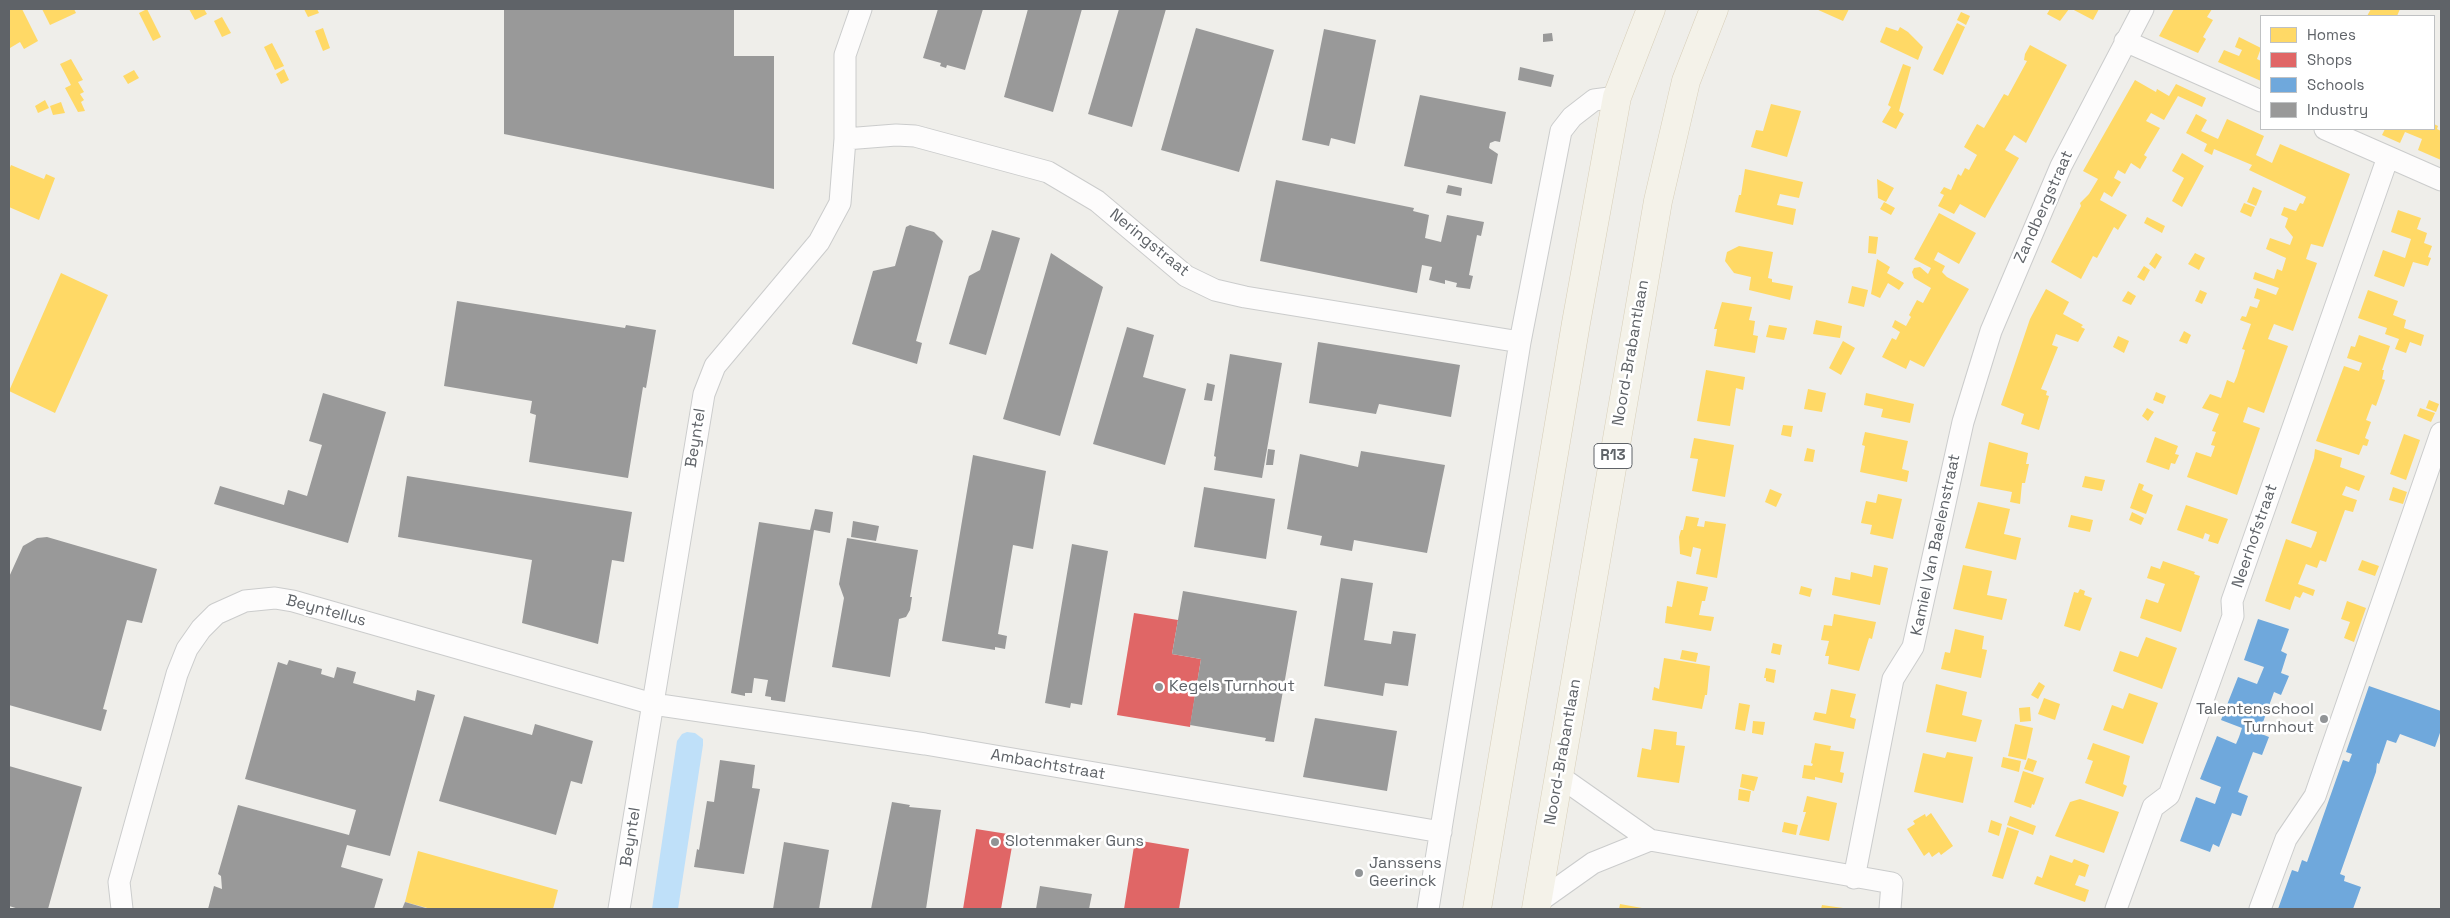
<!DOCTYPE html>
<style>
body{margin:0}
#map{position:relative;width:2450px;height:918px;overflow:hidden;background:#efeeea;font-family:"Space Grotesk",sans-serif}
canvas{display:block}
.frame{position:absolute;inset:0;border:10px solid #5f6368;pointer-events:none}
.legend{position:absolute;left:2260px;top:15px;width:175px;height:115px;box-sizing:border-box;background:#fff;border:1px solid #bfc1c3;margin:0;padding:6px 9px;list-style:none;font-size:15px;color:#5f6368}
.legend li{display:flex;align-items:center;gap:10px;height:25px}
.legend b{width:25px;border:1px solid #bfc1c3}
</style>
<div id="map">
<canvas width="2450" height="918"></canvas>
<div class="frame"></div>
<ul class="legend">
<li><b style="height:14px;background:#ffd966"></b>Homes</li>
<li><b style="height:14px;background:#e06666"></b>Shops</li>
<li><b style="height:14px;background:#6fa8dc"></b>Schools</li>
<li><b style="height:14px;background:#999"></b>Industry</li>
</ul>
</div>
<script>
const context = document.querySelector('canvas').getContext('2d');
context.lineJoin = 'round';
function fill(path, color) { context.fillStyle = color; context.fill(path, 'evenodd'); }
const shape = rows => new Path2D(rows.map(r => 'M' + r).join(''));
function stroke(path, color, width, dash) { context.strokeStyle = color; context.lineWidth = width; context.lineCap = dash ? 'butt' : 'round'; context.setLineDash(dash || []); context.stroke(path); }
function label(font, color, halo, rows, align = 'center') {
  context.font = font + ' "Space Grotesk",sans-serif'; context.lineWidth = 5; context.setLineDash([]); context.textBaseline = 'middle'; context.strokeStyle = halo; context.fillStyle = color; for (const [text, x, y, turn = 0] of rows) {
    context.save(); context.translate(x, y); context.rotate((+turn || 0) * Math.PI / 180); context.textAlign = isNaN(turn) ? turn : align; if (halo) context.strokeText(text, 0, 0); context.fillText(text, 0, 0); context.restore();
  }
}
fill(shape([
 [687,732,695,733,703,739,703,745,678,909,652,909,677,741,682,734]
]), '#bfe0f9');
fill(shape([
 [9,9,22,9,38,41,24,49,20,42,10,48],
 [42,9,74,9,76,13,50,25],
 [147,9,161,37,153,41,139,13],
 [189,9,204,9,207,14,195,20],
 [304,9,317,9,319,13,308,17],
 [1816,9,1849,9,1843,21],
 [2050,9,2069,9,2060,21,2047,14],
 [2072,9,2099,9,2093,20],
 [2174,9,2212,9,2207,17,2213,20,2203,37,2206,39,2198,53,2159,36],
 [2371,9,2400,9,2397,16,2367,16],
 [1961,12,1970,16,1966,25,1957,20],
 [222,17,231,33,222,37,214,21],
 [1957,23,1965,27,1943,75,1933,70],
 [1886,27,1898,31,1900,27,1908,32,1923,47,1918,60,1880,42],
 [323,28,330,48,323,51,315,31],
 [2239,37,2261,48,2257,59,2261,61,2261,81,2218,62,2224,50,2239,56,2242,50,2235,47],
 [272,43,284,66,275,70,264,47],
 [2030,45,2067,65,2026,143,2014,135,2005,150,2019,158,1985,218,1960,204,1954,214,1938,206,1944,195,1940,193,1944,187,1951,190,1958,174,1961,176,1965,168,1969,170,1977,155,1964,147,1977,124,1984,128,2004,94,2008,96,2027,61,2024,60,2025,54],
 [71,59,83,80,78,82,84,92,80,94,84,100,81,102,85,111,78,112,65,88,71,85,60,64],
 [1903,64,1911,67,1899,111,1904,114,1896,129,1882,122,1891,107,1888,105],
 [284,69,289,80,281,84,276,74],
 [134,70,139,78,128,84,123,76],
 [2135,80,2156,92,2157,89,2169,96,2176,84,2206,98,2202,107,2178,96,2164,120,2151,113,2146,121,2160,128,2144,155,2147,157,2140,169,2131,163,2125,174,2118,170,2114,178,2121,182,2112,197,2104,192,2100,200,2127,215,2118,230,2114,227,2097,258,2093,256,2081,279,2051,262,2081,206,2080,203,2089,194,2098,179,2083,171],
 [45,100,49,108,38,113,35,106],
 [61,102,65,113,53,115,50,106],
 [1771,104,1801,111,1787,157,1751,147,1756,130,1763,131],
 [2196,114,2207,120,2201,131,2218,139,2227,119,2264,136,2256,155,2272,163,2280,144,2350,174,2323,247,2311,244,2306,259,2317,263,2293,331,2274,324,2271,331,2268,339,2288,346,2264,413,2248,407,2243,422,2260,428,2237,495,2187,477,2196,452,2211,457,2215,446,2211,445,2216,432,2212,431,2219,414,2202,408,2210,394,2221,398,2227,380,2234,383,2237,376,2245,350,2242,349,2251,324,2240,320,2242,316,2246,317,2250,306,2257,308,2260,300,2254,298,2257,288,2276,295,2279,288,2253,279,2255,272,2274,279,2277,269,2282,271,2286,258,2266,249,2270,238,2290,245,2293,237,2285,227,2288,218,2281,215,2284,207,2296,211,2300,203,2303,204,2306,197,2249,170,2252,165,2214,149,2212,155,2204,151,2207,144,2186,133],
 [2434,124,2438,126,2437,129,2441,131,2441,160,2418,150,2422,139,2405,132,2400,143,2382,135,2385,129,2434,129],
 [2182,153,2204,166,2182,207,2172,201,2184,178,2172,171],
 [11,165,44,179,46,174,55,178,39,220,9,207,9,170],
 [1745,169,1803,182,1799,198,1780,194,1777,205,1796,209,1793,225,1735,212,1739,195,1741,195],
 [1877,179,1894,188,1886,202,1878,198],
 [2253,187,2262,191,2256,206,2247,202],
 [1884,202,1895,208,1891,215,1880,209],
 [2244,203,2255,207,2251,217,2240,212],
 [2398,210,2421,218,2417,229,2427,233,2424,243,2432,246,2428,257,2431,258,2428,266,2413,262,2404,287,2374,276,2383,250,2405,258,2411,239,2391,232],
 [1939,213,1976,233,1959,264,1938,252,1934,260,1945,266,1942,272,1947,277,1969,289,1924,367,1910,360,1906,369,1882,357,1892,338,1896,340,1900,332,1892,327,1895,320,1906,326,1911,317,1909,315,1917,300,1923,303,1931,288,1914,278,1912,272,1914,268,1920,267,1928,274,1931,268,1914,259],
 [2147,217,2165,226,2162,233,2144,223],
 [1869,236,1878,237,1876,254,1868,253],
 [1739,246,1773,252,1768,278,1772,279,1772,282,1793,286,1790,300,1749,290,1751,277,1734,273,1725,261,1727,252],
 [2156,253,2162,257,2155,269,2149,264],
 [2195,253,2205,258,2199,270,2188,264],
 [1877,259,1890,267,1887,273,1904,283,1899,290,1888,283,1880,298,1871,294],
 [2144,266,2150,270,2144,281,2137,277],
 [61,273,108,295,55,413,9,391],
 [1852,286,1868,290,1864,307,1848,303],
 [2046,289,2069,302,2063,314,2083,325,2081,327,2085,329,2078,342,2056,334,2052,345,2058,347,2041,389,2047,391,2046,395,2049,396,2039,430,2021,424,2024,414,2001,405,2030,319],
 [2200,290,2207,293,2202,304,2195,301],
 [2368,290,2398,301,2393,315,2406,320,2404,328,2424,335,2421,346,2410,342,2406,353,2395,349,2399,339,2385,334,2387,328,2358,318],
 [2128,291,2136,296,2131,305,2122,301],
 [1722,302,1752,307,1749,320,1755,321,1753,335,1758,336,1755,353,1714,346,1717,329,1714,329],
 [1816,320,1842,326,1840,338,1813,334],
 [1769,325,1787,328,1784,340,1766,337],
 [2184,331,2191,335,2187,344,2179,341],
 [2359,335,2390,346,2382,370,2384,370,2382,379,2385,380,2382,389,2376,406,2372,404,2366,420,2371,422,2365,438,2369,440,2367,446,2363,445,2359,455,2316,441,2344,366,2359,371,2362,363,2347,358,2351,346,2355,347],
 [2118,336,2129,341,2124,353,2113,347],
 [1843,341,1855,348,1841,375,1829,368],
 [1706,370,1745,377,1743,390,1736,388,1730,426,1697,421],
 [1808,389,1826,393,1822,412,1804,409],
 [2156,392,2166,396,2163,404,2153,400],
 [1866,393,1914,404,1910,423,1881,417,1883,409,1864,405],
 [2429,400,2439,404,2436,412,2426,408],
 [2147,408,2154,412,2148,421,2142,416],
 [2420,408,2435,413,2431,422,2417,416],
 [1783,425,1793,426,1791,437,1781,435],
 [1865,432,1908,441,1902,469,1909,471,1907,482,1860,472,1865,446,1862,445],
 [2404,434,2420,440,2406,480,2390,474],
 [2155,437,2178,446,2175,454,2179,455,2175,464,2171,463,2169,470,2146,462],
 [1694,438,1734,445,1725,497,1692,491,1698,459,1690,458],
 [1989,442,2028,453,2026,464,2029,464,2025,483,2022,483,2020,504,2010,502,2012,492,1980,486],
 [1807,448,1815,450,1813,462,1804,461],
 [2315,449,2342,458,2340,467,2365,476,2359,491,2346,486,2342,495,2357,500,2353,512,2345,510,2326,562,2320,560,2317,568,2306,564,2298,584,2315,590,2313,596,2303,592,2300,598,2295,596,2290,610,2265,601,2286,539,2311,548,2314,541,2317,532,2291,523,2314,458],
 [2085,476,2105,480,2102,491,2082,487],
 [2139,483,2144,485,2142,490,2153,495,2146,514,2130,508],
 [2393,487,2407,492,2403,504,2389,500],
 [1770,489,1782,494,1776,507,1765,502],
 [1878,494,1902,499,1893,539,1870,534,1872,525,1861,523,1866,501,1876,503],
 [1978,502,2010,509,2004,534,2021,538,2016,560,1965,548],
 [2186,505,2228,519,2218,544,2208,541,2210,535,2205,533,2203,539,2177,530],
 [2132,512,2144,518,2141,525,2129,520],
 [2071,515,2093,520,2090,532,2068,527],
 [1686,516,1699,518,1697,526,1704,527,1705,521,1726,524,1717,578,1696,574,1701,549,1693,547,1691,557,1680,554,1679,537,1681,530,1683,530],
 [2362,560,2379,566,2375,576,2358,570],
 [2163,561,2195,572,2194,574,2200,576,2181,632,2140,618,2146,599,2158,603,2165,584,2147,578,2151,566,2160,569],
 [1874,565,1888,568,1880,605,1832,595,1835,577,1850,580,1851,572,1872,577],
 [1963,565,1992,571,1987,595,2007,599,2002,620,1953,609],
 [1677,581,1708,587,1705,601,1702,601,1699,615,1714,617,1711,631,1665,623,1667,606,1672,607],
 [1801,586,1812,589,1810,597,1799,594],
 [2080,589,2085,591,2084,595,2092,598,2080,631,2064,626,2074,592,2078,593],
 [2347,601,2366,608,2354,642,2344,638,2350,622,2341,619],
 [1834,614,1876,622,1872,639,1869,638,1859,671,1828,664,1829,656,1825,656,1829,641,1821,640,1824,625,1832,626],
 [1955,629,1984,636,1982,649,1987,650,1981,678,1941,669,1945,652,1950,653],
 [2146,637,2177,648,2162,689,2113,671,2120,651,2138,657],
 [1773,643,1782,645,1780,655,1771,653],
 [1682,650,1698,653,1696,662,1680,659],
 [1664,658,1710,666,1707,695,1705,695,1702,709,1652,700,1654,687,1659,689],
 [1766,668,1776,670,1774,683,1766,681,1766,678,1764,678],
 [2039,682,2045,686,2038,699,2031,695],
 [1936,684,1967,692,1962,715,1982,720,1976,742,1926,732],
 [1831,689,1856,694,1850,717,1856,719,1854,729,1813,720,1815,712,1826,714],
 [2129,693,2158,703,2143,744,2103,730,2112,705,2123,709],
 [2044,698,2060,704,2055,720,2038,714],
 [1739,703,1750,705,1745,731,1735,729],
 [2030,707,2031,721,2020,722,2019,708],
 [1753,721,1765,722,1763,735,1752,733],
 [2015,724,2033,728,2026,760,2008,756],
 [1654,729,1677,732,1676,745,1685,746,1679,783,1637,777,1642,748,1651,750],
 [1815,743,1831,746,1830,750,1844,752,1840,772,1844,773,1842,783,1815,777,1815,780,1802,778,1804,765,1812,766,1813,764,1811,763],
 [2093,743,2130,756,2123,784,2127,786,2123,797,2085,783,2093,761,2087,759],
 [1947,752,1973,757,1963,803,1914,792,1923,753,1945,758],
 [2003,757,2021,761,2019,772,2001,767],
 [2028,758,2037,761,2033,772,2024,769],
 [2023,771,2044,778,2034,805,2032,804,2031,808,2014,802],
 [1742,774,1758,777,1754,791,1740,787],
 [1739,789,1751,791,1749,802,1738,800],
 [1807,796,1837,803,1829,841,1799,835,1806,812,1803,812],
 [2080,799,2119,812,2104,853,2055,836,2070,802],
 [1931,813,1953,846,1941,855,1939,852,1932,857,1929,852,1924,856,1907,829,1915,824,1913,821,1925,814,1926,817],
 [2010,816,2036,826,2033,835,2007,825],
 [1991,820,2002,824,1999,836,1988,832],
 [1784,822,1798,825,1796,835,1782,832],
 [2007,827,2019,831,2003,879,1992,876],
 [418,851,558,890,553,909,431,909,405,902],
 [2050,855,2072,863,2074,859,2089,865,2085,877,2079,875,2075,885,2089,890,2085,902,2034,884,2037,876,2042,878],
 [1620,904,1642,908,1642,909,1619,909],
 [1822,905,1843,908,1843,909,1821,909]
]), '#ffd966');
fill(shape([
 [1134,613,1178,620,1172,654,1201,659,1190,727,1117,715],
 [976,829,1014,835,1001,909,963,909],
 [1135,840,1189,849,1179,909,1124,909]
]), '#e06666');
fill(shape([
 [2258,619,2289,629,2281,651,2287,654,2281,673,2289,676,2281,695,2274,692,2259,733,2269,737,2262,755,2253,752,2238,792,2248,796,2241,816,2232,813,2219,847,2213,844,2210,852,2180,841,2196,797,2215,804,2221,787,2200,779,2217,736,2236,744,2239,737,2242,728,2221,720,2238,677,2257,684,2264,667,2244,660],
 [2369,686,2441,711,2441,730,2435,747,2400,734,2396,743,2387,740,2379,764,2377,763,2376,772,2340,874,2345,876,2344,881,2361,887,2353,909,2278,909,2292,870,2298,872,2302,860,2307,862,2343,760,2349,762,2352,754,2346,752]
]), '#6fa8dc');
fill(shape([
 [504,9,734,9,734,56,774,56,774,189,504,134],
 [938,9,983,9,965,70,947,65,946,68,940,66,941,63,923,58],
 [1028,9,1082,9,1053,112,1004,97],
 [1119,9,1166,9,1132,127,1088,114],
 [1196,28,1274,50,1239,172,1161,150],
 [1324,29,1376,40,1355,144,1331,138,1329,146,1302,140],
 [1552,33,1553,41,1543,42,1543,34],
 [1520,67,1554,75,1551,87,1518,80],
 [1420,95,1506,112,1500,142,1495,141,1490,143,1489,148,1498,154,1492,184,1404,166],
 [1276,180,1414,208,1413,211,1429,215,1425,238,1441,242,1447,215,1484,222,1481,236,1477,235,1469,275,1473,276,1470,289,1456,287,1457,283,1445,280,1445,284,1429,280,1432,267,1422,265,1417,293,1260,261],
 [1448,185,1462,188,1461,196,1446,193],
 [910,225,934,232,943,241,916,341,922,343,917,364,852,344,873,271,895,266,906,227],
 [992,230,1020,238,986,355,949,344,969,276,980,270],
 [1051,253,1103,287,1060,436,1003,419],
 [457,301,625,328,626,325,656,330,646,388,643,387,628,478,529,462,536,415,530,413,532,401,444,386],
 [1127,327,1154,335,1143,377,1186,389,1165,465,1093,444],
 [1318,342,1460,365,1451,417,1379,404,1376,414,1309,403],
 [1230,354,1282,363,1262,478,1214,470,1216,457,1214,456],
 [1207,383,1215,385,1212,401,1204,400],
 [323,393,386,412,348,543,214,504,220,486,284,505,288,490,307,496,322,445,309,441],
 [1268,449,1275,450,1273,465,1266,465],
 [1361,451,1445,465,1427,553,1354,540,1352,551,1320,545,1322,536,1287,529,1300,454,1358,467],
 [973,455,1046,471,1033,549,1013,545,998,634,1007,636,1005,649,995,647,995,650,942,641],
 [407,476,632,512,624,562,612,560,598,644,522,623,532,560,398,537],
 [1204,487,1275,499,1266,559,1194,547],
 [815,509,833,512,830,533,814,530,785,702,771,700,771,697,765,696,768,680,754,678,752,693,745,693,745,696,731,693,759,522,810,530],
 [853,521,879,526,876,541,851,537],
 [47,537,157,569,142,623,127,620,103,709,107,710,101,731,9,705,9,577,23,546,37,538],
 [847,538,918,550,910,597,912,597,910,610,906,617,899,619,890,677,832,667,844,598,839,584],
 [1072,544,1108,551,1082,705,1071,703,1070,708,1045,703],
 [1341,578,1373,583,1364,640,1391,644,1393,631,1416,634,1408,686,1385,683,1383,696,1324,686],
 [1183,591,1297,611,1274,742,1265,741,1266,738,1190,725,1201,659,1172,654],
 [289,660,322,669,321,674,334,678,337,667,356,672,353,683,415,701,417,690,435,695,390,856,347,845,341,867,383,879,374,909,208,909,214,886,222,889,221,876,218,874,238,805,349,835,356,810,245,779,278,662,287,665],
 [464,716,532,735,535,724,593,741,582,784,571,781,556,835,439,801],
 [1315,718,1397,731,1387,791,1303,777],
 [720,760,755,765,752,788,760,789,744,874,694,867,697,849,699,850,707,801,714,802],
 [9,766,82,787,48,909,19,909,9,906],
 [892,802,910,805,909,807,941,810,926,909,871,909],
 [784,842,829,850,819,909,773,909],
 [1040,886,1092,894,1089,909,1036,909],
 [405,902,429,909,402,909]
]), '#999');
const street = shape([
 [2125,41,2261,101],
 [2325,129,2441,180],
 [845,139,896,135,915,136,1048,172,1097,201,1186,276,1215,290,1245,297,1520,342],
 [1559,776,1650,840,1892,883,1890,909],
 [1854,878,1893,679,1913,647,1963,422,1991,331,2061,166,2143,9],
 [1538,902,1593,863,1650,840],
 [122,909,119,882,177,674,187,649,201,629,216,614,245,601,275,598,293,601,653,704,925,744,1441,832],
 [619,909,704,394,715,366,819,242,840,203,845,139,845,55,861,9],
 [1428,909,1520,342,1561,131,1572,117,1594,100,1617,97],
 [2116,909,2153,807,2169,795,2233,616,2232,601,2388,157],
 [2260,909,2286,839,2315,796,2441,433]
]);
const primary = shape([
 [1477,909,1576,323,1617,97,1651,9],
 [1536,909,1658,201,1686,81,1714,9]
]);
stroke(street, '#cbcccc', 23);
stroke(primary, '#d7ceb8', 29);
stroke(street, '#fdfcfc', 21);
stroke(primary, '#f4f2e9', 28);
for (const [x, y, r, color] of [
 [1159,687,5,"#919496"],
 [2324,719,5,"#919496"],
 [995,842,5,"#919496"],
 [1359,873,5,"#919496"]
]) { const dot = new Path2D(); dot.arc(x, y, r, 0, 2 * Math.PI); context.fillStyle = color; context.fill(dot); stroke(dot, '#fff', 2); }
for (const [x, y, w] of [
 [1613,456,38]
]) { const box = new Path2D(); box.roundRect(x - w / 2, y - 12.5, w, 25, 4); context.fillStyle = '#fff'; context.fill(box); stroke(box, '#5f6368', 1); }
label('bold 15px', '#5f6368', null, [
 ["R13",1613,456]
]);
label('16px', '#5f6368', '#fff', [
 ["Zandbergstraat",2044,207,-66],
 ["Neringstraat",1149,243,39],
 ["Noord-Brabantlaan",1631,353,-80],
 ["Beyntel",696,438,-81],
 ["Neerhofstraat",2255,536,-71],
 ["Kamiel Van Baelenstraat",1936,545,-78],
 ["Beyntellus",326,611,15],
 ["Noord-Brabantlaan",1563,752,-80],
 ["Ambachtstraat",1048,765,10],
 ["Beyntel",631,837,-81]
]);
label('16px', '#5f6368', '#fff', [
 ["Kegels Turnhout",1169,687],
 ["Talentenschool",2314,710,"right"],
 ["Turnhout",2314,728,"right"],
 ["Slotenmaker Guns",1005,842],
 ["Janssens",1369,864],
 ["Geerinck",1369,882]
], 'left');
</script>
